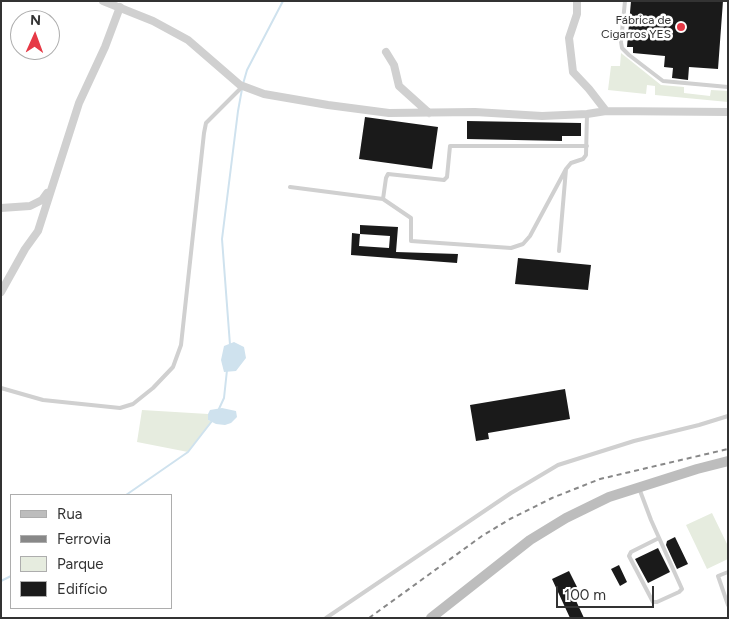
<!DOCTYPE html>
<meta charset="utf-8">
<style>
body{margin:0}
#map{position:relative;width:729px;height:619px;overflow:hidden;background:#fff;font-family:Figtree,sans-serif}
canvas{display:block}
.frame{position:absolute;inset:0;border:2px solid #333;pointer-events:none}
.legend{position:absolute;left:10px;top:494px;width:162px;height:115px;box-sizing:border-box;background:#fff;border:1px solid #adadad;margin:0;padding:6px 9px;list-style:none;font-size:15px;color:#333}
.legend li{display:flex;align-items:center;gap:10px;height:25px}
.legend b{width:25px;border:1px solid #adadad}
.north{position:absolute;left:10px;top:10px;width:50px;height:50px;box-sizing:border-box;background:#fff;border:1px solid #adadad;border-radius:50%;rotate:2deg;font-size:14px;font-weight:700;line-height:20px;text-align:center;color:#333}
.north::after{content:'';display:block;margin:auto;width:18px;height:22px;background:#e63946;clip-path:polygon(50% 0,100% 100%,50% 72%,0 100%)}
.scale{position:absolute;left:556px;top:586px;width:98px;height:22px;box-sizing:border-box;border:2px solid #333;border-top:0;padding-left:6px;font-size:15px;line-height:18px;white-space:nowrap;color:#333;-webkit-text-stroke:4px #fff;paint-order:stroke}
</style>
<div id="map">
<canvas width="729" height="619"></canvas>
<div class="frame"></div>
<ul class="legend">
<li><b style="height:6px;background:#bdbdbd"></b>Rua</li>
<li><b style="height:6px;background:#888"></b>Ferrovia</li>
<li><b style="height:14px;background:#e6ecdf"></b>Parque</li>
<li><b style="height:14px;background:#1a1a1a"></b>Edifício</li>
</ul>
<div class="north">N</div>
<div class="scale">100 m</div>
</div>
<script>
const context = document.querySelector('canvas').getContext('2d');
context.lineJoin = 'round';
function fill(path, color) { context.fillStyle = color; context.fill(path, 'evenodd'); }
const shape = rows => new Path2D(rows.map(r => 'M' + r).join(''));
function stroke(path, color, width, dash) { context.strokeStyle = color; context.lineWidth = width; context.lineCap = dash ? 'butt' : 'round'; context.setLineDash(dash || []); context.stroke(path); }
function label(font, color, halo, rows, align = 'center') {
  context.font = font + ' Figtree,sans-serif'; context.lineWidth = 5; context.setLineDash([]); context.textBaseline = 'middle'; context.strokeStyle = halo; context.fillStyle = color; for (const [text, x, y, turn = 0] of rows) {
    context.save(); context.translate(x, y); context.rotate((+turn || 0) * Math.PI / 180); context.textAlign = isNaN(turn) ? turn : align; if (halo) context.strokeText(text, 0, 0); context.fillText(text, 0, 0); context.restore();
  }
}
fill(shape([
 [621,53,661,85,684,87,684,93,710,96,711,90,728,91,728,102,655,95,655,86,647,85,646,94,608,90,611,66,620,66],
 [142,410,208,414,208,420,212,422,188,452,137,442],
 [712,513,728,546,728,559,707,569,686,525]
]), '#e6ecdf');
fill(shape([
 [234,342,244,347,246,358,236,371,224,372,221,360,224,346],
 [222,408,236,411,237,417,231,423,225,425,216,424,208,420,208,414,210,410]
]), '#cfe2ee');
stroke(shape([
 [243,84,247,70,283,1],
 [230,345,222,239,238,111,242,89],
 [218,411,224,398,227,370],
 [126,495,188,452,212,421],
 [1,581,11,576]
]), '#cfe2ee', 2);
fill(shape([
 [631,1,723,1,718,69,689,67,688,80,672,78,673,68,664,67,665,56,633,53,633,47,627,47],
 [365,117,438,127,432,169,359,159],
 [467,121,581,123,581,136,562,136,562,141,467,139],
 [360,225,398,227,396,252,458,254,457,263,351,255,352,233,360,234],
 [360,234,390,236,389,248,359,246],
 [518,258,591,265,588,290,515,284],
 [565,389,570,419,488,433,489,439,476,441,470,405],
 [675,537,688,564,677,569,666,545,667,541],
 [658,548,670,572,648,583,635,559],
 [619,565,627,582,620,586,611,569],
 [569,571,577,587,571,590,584,618,570,618,552,579]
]), '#1a1a1a');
stroke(shape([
 [625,1,621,42,622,48,629,55,663,81,728,87],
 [290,187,383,199,386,178,388,174,444,180,447,177,450,146,587,146],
 [383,199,411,218,411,241,511,248,523,244,530,236,566,169],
 [559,251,566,169,571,163,583,159,586,155,587,114],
 [1,388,43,400,120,408,133,404,153,388,173,367,181,345,204,133,206,123,243,86],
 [639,488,651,520,682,589,679,592,657,602,653,602,629,556,631,552,659,538],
 [728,572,718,576,728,605],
 [326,618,511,493,558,465,634,441,699,425,728,416]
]), '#d0d0d0', 4);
stroke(shape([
 [103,1,153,21,188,40,240,85,264,94,328,105,389,113,475,112,542,116,587,114,606,111,728,112],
 [577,1,577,14,569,38,573,72,589,89,606,111],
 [386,52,394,65,399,86,429,113],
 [1,208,30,206,42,200,47,193],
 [1,292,25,249,38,231,79,103,105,47,120,7]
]), '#d0d0d0', 8);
stroke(shape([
 [431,618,530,540,566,518,609,497,697,469,728,461]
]), '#bdbdbd', 10);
stroke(shape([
 [369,618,482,536,510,519,552,498,600,479,728,449]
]), '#888', 2, [5, 4]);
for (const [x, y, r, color] of [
 [681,27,5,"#e63946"]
]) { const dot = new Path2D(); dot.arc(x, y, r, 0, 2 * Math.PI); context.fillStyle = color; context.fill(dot); stroke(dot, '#fff', 2); }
label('12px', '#333', '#fff', [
 ["Fábrica de",671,20],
 ["Cigarros YES",671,34]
], 'right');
</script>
